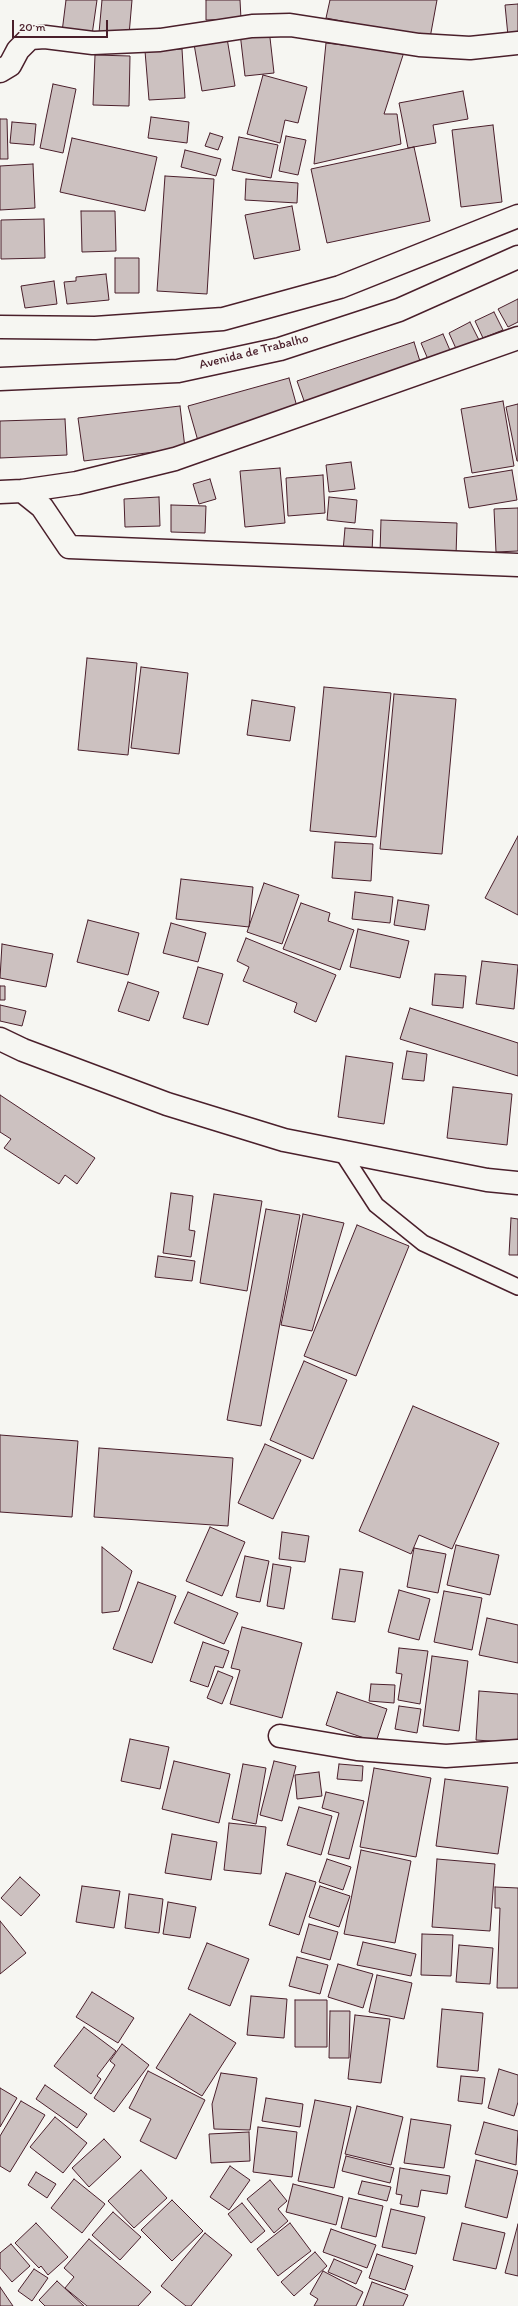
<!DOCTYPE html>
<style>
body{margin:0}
#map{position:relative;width:518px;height:2306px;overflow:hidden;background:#f6f6f2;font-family:Itim,sans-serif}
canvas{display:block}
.scale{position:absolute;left:12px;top:20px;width:96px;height:18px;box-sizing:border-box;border:2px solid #4a1f2b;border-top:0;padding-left:5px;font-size:12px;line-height:14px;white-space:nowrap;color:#4a1f2b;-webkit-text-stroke:3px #f6f6f2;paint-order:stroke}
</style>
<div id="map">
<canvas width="518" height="2306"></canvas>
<div class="scale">20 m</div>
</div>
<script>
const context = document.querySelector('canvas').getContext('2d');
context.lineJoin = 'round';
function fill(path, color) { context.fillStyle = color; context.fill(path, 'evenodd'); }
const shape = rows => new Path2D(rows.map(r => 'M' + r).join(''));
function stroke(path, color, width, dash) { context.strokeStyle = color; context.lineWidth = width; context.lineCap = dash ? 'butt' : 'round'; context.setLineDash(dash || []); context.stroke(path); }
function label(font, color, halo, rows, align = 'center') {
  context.font = font + ' Itim,sans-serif'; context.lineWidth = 3.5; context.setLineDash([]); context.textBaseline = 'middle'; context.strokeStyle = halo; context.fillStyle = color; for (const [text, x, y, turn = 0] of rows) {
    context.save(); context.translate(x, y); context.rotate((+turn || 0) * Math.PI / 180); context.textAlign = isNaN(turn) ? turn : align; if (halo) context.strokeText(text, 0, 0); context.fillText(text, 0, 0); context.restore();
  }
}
const building = shape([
 [66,0,97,0,92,35,62,32,66,0],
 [102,0,132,0,129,35,99,33,102,0],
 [206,0,240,0,241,19,206,20,206,0],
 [330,0,437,0,430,38,326,18,330,0],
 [518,4,518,35,508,36,505,5,518,4],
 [269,29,274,73,245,76,240,33,269,29],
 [227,38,235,86,202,91,194,44,227,38],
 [326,43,404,52,384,114,397,114,401,144,314,164,326,43],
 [182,49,185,98,149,100,145,51,182,49],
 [95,55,130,56,129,106,93,105,95,55],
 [263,75,307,87,298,123,285,120,280,143,247,134,263,75],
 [53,84,76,89,63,153,40,148,53,84],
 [463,91,468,119,433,125,436,143,408,148,399,103,463,91],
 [151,117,189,122,187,143,148,138,151,117],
 [0,119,7,119,8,159,0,159,0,119],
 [12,122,36,124,34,145,10,143,12,122],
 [493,125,502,202,461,207,452,130,493,125],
 [210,133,223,137,218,150,205,146,210,133],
 [286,136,306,140,298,175,279,171,286,136],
 [239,137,278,145,271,178,232,170,239,137],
 [72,138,157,157,145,211,60,192,72,138],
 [414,147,430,221,327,243,311,169,414,147],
 [185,150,221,159,216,176,181,167,185,150],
 [33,164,35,208,0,210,0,166,33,164],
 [165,176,214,179,207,294,157,291,165,176],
 [246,179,298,183,297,203,245,200,246,179],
 [292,206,300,250,254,259,245,215,292,206],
 [81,211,115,211,116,251,82,252,81,211],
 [44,219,45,258,1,259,1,220,44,219],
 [115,258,139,258,139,293,115,293,115,258],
 [106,274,109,300,67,304,64,282,76,281,76,277,106,274],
 [54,281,57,304,25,308,21,286,54,281],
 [518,299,518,322,508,327,498,309,518,299],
 [494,312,503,330,483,338,475,321,494,312],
 [470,322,480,342,458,353,449,333,470,322],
 [443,334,452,355,430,364,421,343,443,334],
 [414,342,423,371,307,409,297,381,414,342],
 [289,378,299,414,198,441,188,406,289,378],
 [503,401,514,466,472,473,461,409,503,401],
 [518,404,518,461,517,461,506,407,518,404],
 [180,406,185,448,84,461,78,418,180,406],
 [65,419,67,455,0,458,0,421,65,419],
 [351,462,355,489,329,492,326,465,351,462],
 [280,468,285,523,245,527,240,471,280,468],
 [512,470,517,500,469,508,464,478,512,470],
 [323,475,325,513,288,516,286,478,323,475],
 [210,479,216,499,199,504,193,484,210,479],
 [159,497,160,526,125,527,124,499,159,497],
 [329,497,357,500,355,523,327,520,329,497],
 [171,505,206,506,205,533,171,532,171,505],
 [518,508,518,551,496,552,494,509,518,508],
 [381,520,457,523,456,556,380,553,381,520],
 [345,528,373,530,372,552,343,551,345,528],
 [87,658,137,663,128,755,78,750,87,658],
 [141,667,188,673,179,754,131,748,141,667],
 [324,687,391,693,376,837,310,831,324,687],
 [394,694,456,699,442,854,380,849,394,694],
 [252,700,295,707,290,741,247,735,252,700],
 [518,836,518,915,485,898,518,836],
 [335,842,373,844,371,881,332,878,335,842],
 [181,879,253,887,249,927,176,919,181,879],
 [264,883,299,895,282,944,247,932,264,883],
 [355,892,393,897,390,923,352,919,355,892],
 [398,900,429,905,425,930,394,925,398,900],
 [301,903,330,913,328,921,354,930,340,970,283,949,301,903],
 [88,920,139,933,128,975,77,962,88,920],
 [171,923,206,933,198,962,163,953,171,923],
 [358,929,409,941,400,978,350,967,358,929],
 [246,938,336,975,316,1022,294,1012,297,1003,243,981,249,967,237,961,246,938],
 [2,944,53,954,46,987,0,978,2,944],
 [482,961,518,965,514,1009,476,1004,482,961],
 [198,967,223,974,208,1025,183,1018,198,967],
 [435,974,466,976,463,1008,432,1005,435,974],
 [128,982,159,992,149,1021,118,1011,128,982],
 [0,986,5,986,5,1000,0,1000,0,986],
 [0,1005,26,1011,22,1026,0,1021,0,1005],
 [410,1008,518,1043,518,1076,400,1039,410,1008],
 [407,1051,427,1054,424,1081,402,1079,407,1051],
 [346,1056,393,1063,384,1124,338,1117,346,1056],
 [453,1087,512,1094,507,1145,447,1138,453,1087],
 [0,1095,95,1158,77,1184,65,1175,59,1184,4,1148,11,1139,0,1132,0,1095],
 [171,1193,193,1196,189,1230,195,1231,191,1257,163,1253,171,1193],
 [214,1194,262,1201,247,1291,200,1283,214,1194],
 [266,1209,300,1215,261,1426,227,1420,266,1209],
 [303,1214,344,1223,312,1331,281,1325,303,1214],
 [511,1218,518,1219,518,1255,509,1255,511,1218],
 [357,1225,409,1246,356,1376,304,1356,357,1225],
 [158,1256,195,1261,192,1281,155,1277,158,1256],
 [304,1361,347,1380,313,1459,270,1440,304,1361],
 [413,1406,499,1443,452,1549,419,1535,411,1554,359,1531,413,1406],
 [0,1435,78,1441,72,1517,0,1512,0,1435],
 [265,1444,301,1460,273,1519,238,1503,265,1444],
 [99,1448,233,1458,228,1526,94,1517,99,1448],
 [210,1527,245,1542,222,1596,186,1581,210,1527],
 [282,1532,309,1536,305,1562,279,1559,282,1532],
 [456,1545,499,1555,490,1595,447,1585,456,1545],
 [102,1547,132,1571,119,1611,102,1613,102,1547],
 [414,1548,446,1554,438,1593,407,1587,414,1548],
 [245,1556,269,1561,260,1602,236,1597,245,1556],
 [273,1564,291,1567,284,1609,267,1606,273,1564],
 [340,1569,363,1572,355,1622,332,1619,340,1569],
 [138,1582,176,1596,152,1663,113,1649,138,1582],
 [399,1590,430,1599,419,1640,388,1632,399,1590],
 [444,1591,482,1598,472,1650,434,1642,444,1591],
 [188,1592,238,1613,224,1644,174,1623,188,1592],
 [487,1618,518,1625,518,1663,479,1655,487,1618],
 [242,1627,302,1643,282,1718,230,1704,240,1670,231,1668,242,1627],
 [203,1642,229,1651,223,1668,215,1666,208,1687,190,1681,203,1642],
 [399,1648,428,1651,420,1704,398,1700,402,1674,396,1673,399,1648],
 [432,1656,468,1661,459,1731,423,1726,432,1656],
 [218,1671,233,1677,222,1704,207,1698,218,1671],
 [371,1684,395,1685,394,1703,369,1701,371,1684],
 [479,1691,518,1694,518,1743,476,1740,479,1691],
 [337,1692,387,1709,376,1742,326,1725,337,1692],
 [399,1706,421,1709,417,1733,395,1729,399,1706],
 [130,1739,169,1747,160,1789,121,1781,130,1739],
 [174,1761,230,1774,219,1823,162,1809,174,1761],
 [274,1761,296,1766,282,1821,260,1815,274,1761],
 [243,1764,266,1768,256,1824,232,1819,243,1764],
 [339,1764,363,1766,362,1781,337,1779,339,1764],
 [374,1768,431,1778,416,1857,360,1847,374,1768],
 [319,1772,322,1796,297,1799,295,1775,319,1772],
 [445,1779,508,1787,498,1854,436,1846,445,1779],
 [326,1792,364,1801,349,1859,328,1854,339,1813,322,1808,326,1792],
 [299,1807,332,1816,321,1855,287,1845,299,1807],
 [229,1823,266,1827,261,1874,224,1870,229,1823],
 [172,1834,217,1842,211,1880,165,1873,172,1834],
 [361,1850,411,1861,395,1943,344,1934,361,1850],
 [327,1859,351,1867,343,1890,319,1882,327,1859],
 [437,1859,495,1864,490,1931,432,1927,437,1859],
 [286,1873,316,1882,299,1935,269,1925,286,1873],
 [20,1877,40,1895,21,1916,1,1898,20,1877],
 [82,1886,120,1891,114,1928,76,1922,82,1886],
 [320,1886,350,1896,339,1927,309,1917,320,1886],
 [495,1887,518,1888,518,1988,497,1988,500,1908,495,1908,495,1887],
 [129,1894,163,1899,159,1933,125,1928,129,1894],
 [168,1902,196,1907,190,1938,163,1934,168,1902],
 [0,1921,26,1953,0,1974,0,1921],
 [309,1924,338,1932,330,1960,301,1952,309,1924],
 [422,1934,453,1935,451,1976,421,1975,422,1934],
 [363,1942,416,1954,411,1976,357,1965,363,1942],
 [207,1943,249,1959,230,2006,188,1989,207,1943],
 [459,1945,493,1948,490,1984,456,1982,459,1945],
 [297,1957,328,1965,320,1994,289,1986,297,1957],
 [338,1964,373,1974,363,2008,328,1997,338,1964],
 [377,1975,412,1983,404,2019,369,2012,377,1975],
 [92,1992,134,2018,118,2043,76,2017,92,1992],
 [251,1996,287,1999,284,2038,247,2035,251,1996],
 [295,2000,327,2000,327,2047,295,2047,295,2000],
 [442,2009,483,2013,478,2071,437,2067,442,2009],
 [330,2011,350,2011,349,2058,329,2058,330,2011],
 [190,2014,236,2043,202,2096,156,2068,190,2014],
 [355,2015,390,2019,381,2083,348,2079,355,2015],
 [84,2027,116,2051,97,2076,101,2079,91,2094,54,2066,84,2027],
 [122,2044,149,2065,114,2112,94,2098,115,2065,110,2061,122,2044],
 [499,2069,518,2075,518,2102,514,2116,488,2108,499,2069],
 [148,2071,205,2100,176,2159,140,2141,151,2119,129,2108,148,2071],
 [221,2073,257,2078,250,2130,214,2129,212,2104,221,2073],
 [461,2076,485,2078,482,2104,458,2101,461,2076],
 [45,2085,87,2114,77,2128,36,2099,45,2085],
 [0,2088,17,2098,0,2127,0,2088],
 [266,2098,303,2104,300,2127,262,2121,266,2098],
 [315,2100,351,2107,334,2188,298,2181,315,2100],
 [21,2101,45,2115,10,2172,0,2166,0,2136,21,2101],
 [357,2106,403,2117,391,2165,345,2154,357,2106],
 [55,2117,87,2143,63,2173,30,2147,55,2117],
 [411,2119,451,2125,444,2168,404,2163,411,2119],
 [484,2122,518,2131,516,2165,475,2154,484,2122],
 [258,2127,297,2132,292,2177,253,2172,258,2127],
 [249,2132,250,2161,211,2163,209,2134,249,2132],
 [104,2139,121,2157,89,2187,72,2168,104,2139],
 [346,2156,394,2168,390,2183,342,2171,346,2156],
 [476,2160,518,2171,507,2218,465,2207,476,2160],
 [230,2166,250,2180,229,2210,210,2197,230,2166],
 [400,2168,450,2176,447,2194,421,2190,418,2207,400,2204,402,2195,396,2194,400,2168],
 [141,2170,167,2198,134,2228,108,2201,141,2170],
 [36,2172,56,2184,47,2198,28,2185,36,2172],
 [74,2179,105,2204,82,2233,51,2208,74,2179],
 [270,2180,287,2201,278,2209,288,2221,274,2233,247,2199,270,2180],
 [362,2181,391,2187,387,2201,358,2194,362,2181],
 [293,2184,343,2197,336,2225,286,2212,293,2184],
 [349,2198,383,2206,376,2237,341,2228,349,2198],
 [172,2200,203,2231,172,2261,141,2230,172,2200],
 [242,2203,265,2231,251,2243,228,2214,242,2203],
 [391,2209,425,2217,416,2254,382,2247,391,2209],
 [113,2212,141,2237,120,2260,92,2235,113,2212],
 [36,2223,68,2257,48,2275,41,2266,39,2268,15,2243,36,2223],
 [290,2223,311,2251,278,2276,257,2249,290,2223],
 [462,2223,505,2233,496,2269,453,2260,462,2223],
 [518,2224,518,2276,505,2273,518,2224],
 [331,2229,376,2245,367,2268,323,2252,331,2229],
 [205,2233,232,2255,191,2306,186,2306,161,2286,205,2233],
 [89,2239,151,2292,138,2306,87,2306,65,2288,74,2277,64,2268,89,2239],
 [11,2244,30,2266,12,2282,0,2268,0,2253,11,2244],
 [315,2252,327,2266,294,2296,281,2282,315,2252],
 [377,2254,413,2266,405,2290,369,2278,377,2254],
 [334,2259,362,2271,356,2284,328,2272,334,2259],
 [34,2269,48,2278,32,2301,18,2291,34,2269],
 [323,2271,363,2292,356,2306,314,2306,318,2299,310,2294,323,2271],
 [57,2281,84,2306,45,2306,39,2300,57,2281],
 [372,2282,408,2295,403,2306,363,2306,372,2282],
 [0,2287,13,2306,0,2306,0,2287]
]);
fill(building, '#ccc1c0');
stroke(building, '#4a1f2b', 1);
const service = shape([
 [341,1151,376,1205,423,1243,518,1287]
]);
const minor = shape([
 [0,71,10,65,18,50,30,38,45,37,93,43,160,40,252,26,290,25,419,45,470,48,518,43],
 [22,491,42,507,69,547,518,565],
 [0,492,22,491,77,483,175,459,518,338],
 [0,1039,23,1050,167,1104,284,1140,487,1180,518,1183],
 [280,1736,357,1749,446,1756,518,1751]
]);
const trunk = shape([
 [0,327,95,328,223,319,340,287,518,216],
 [0,379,178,371,280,349,399,310,518,257]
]);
stroke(service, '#4a1f2b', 18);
stroke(minor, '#4a1f2b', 25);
stroke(trunk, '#4a1f2b', 25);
stroke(service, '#f6f6f2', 15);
stroke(minor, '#f6f6f2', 22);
stroke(trunk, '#f6f6f2', 22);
label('13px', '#4a1f2b', '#f6f6f2', [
 ["Avenida de Trabalho",254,352,-14]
]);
</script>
